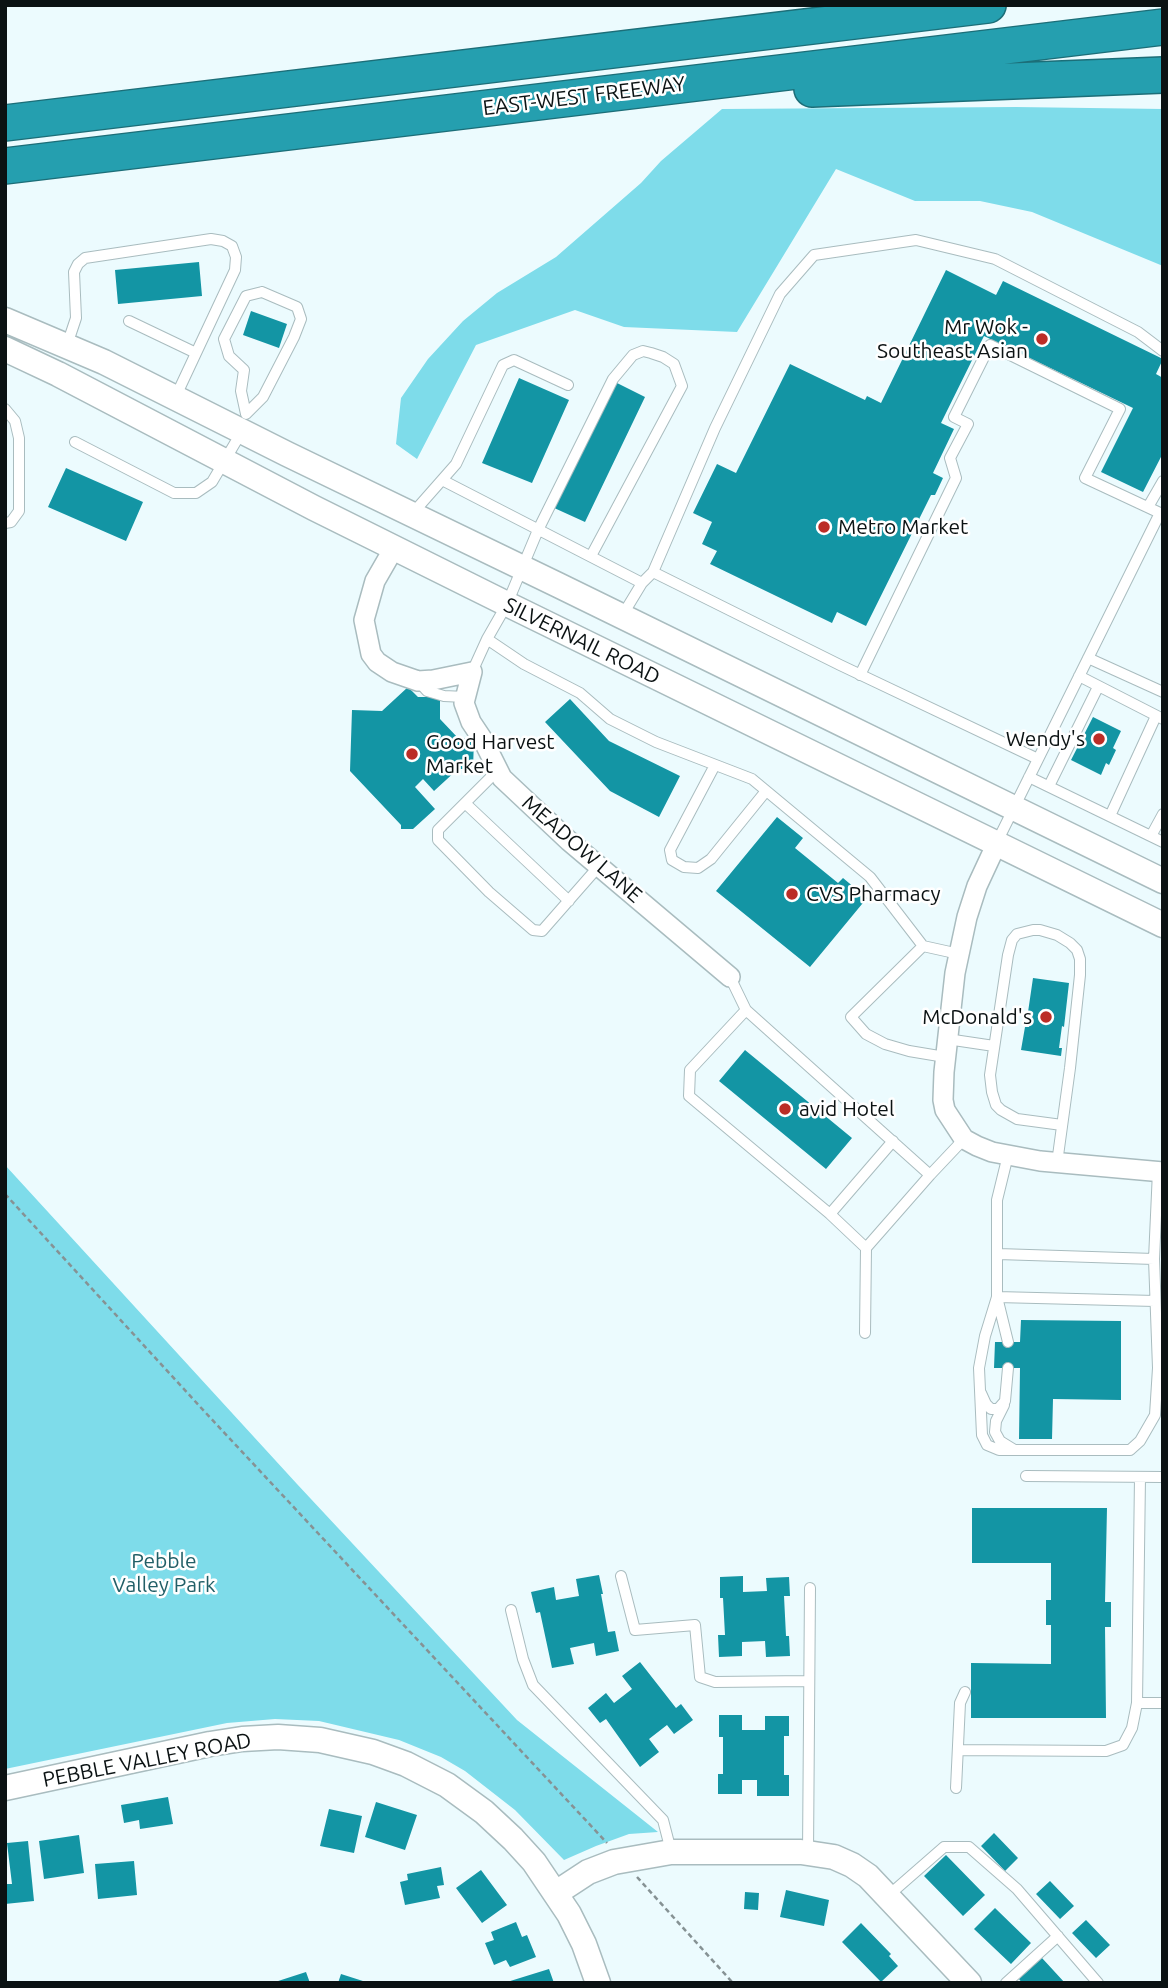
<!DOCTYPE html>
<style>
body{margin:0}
#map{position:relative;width:1168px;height:1988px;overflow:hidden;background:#ecfbfe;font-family:Ubuntu,sans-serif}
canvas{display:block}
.frame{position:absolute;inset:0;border:7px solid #0b1213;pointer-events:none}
</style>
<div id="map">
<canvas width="1168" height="1988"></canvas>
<div class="frame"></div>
</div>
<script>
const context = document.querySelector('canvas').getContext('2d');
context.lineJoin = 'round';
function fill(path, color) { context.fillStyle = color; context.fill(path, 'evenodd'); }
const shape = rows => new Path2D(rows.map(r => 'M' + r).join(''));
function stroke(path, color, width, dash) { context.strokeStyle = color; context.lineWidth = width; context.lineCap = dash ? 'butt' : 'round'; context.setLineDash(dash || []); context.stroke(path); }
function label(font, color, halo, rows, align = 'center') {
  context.font = font + ' Ubuntu,sans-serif'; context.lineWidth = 5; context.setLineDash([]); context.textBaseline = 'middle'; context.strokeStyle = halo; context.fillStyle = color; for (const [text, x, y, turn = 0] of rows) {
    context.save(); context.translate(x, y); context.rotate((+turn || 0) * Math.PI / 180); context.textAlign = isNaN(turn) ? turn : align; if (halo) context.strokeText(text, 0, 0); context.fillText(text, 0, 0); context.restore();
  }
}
fill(shape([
 [1016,107,1163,109,1163,266,1032,212,980,201,915,201,836,169,737,332,624,327,575,310,476,345,417,459,396,444,401,398,428,359,463,321,497,293,556,257,641,183,661,161,722,109],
 [5,1165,297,1484,517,1720,658,1832,629,1834,596,1846,564,1860,515,1810,465,1771,441,1757,399,1740,319,1721,275,1719,227,1723,5,1769]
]), '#7edcea');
fill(shape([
 [199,262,202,296,118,304,115,270],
 [946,270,996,295,1003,281,1163,359,1156,374,1163,378,1163,453,1143,492,1101,472,1133,408,984,336,941,423,954,429,933,473,943,478,935,495,931,495,866,626,837,612,832,623,710,564,717,551,702,544,712,522,693,513,717,464,736,473,790,364,865,400,867,396,881,403],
 [251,311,287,324,279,348,243,335],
 [519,378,569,400,532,483,482,463],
 [613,381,645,397,585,522,552,507],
 [66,468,143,502,126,541,48,507],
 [408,687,418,697,440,697,440,719,458,738,474,739,473,769,458,769,434,791,423,779,415,787,435,809,413,829,401,829,401,825,350,771,352,710,382,711],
 [570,699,609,741,680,776,659,817,610,791,545,722],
 [1093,717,1121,731,1113,748,1116,750,1109,765,1106,763,1101,775,1071,760],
 [777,817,803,838,795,848,838,883,843,878,867,898,810,967,716,891],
 [1033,978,1069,983,1064,1027,1062,1026,1059,1048,1062,1048,1061,1056,1021,1050,1025,1027,1029,1027,1030,1020,1027,1019],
 [745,1050,852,1138,826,1169,719,1081],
 [1021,1320,1121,1321,1121,1400,1053,1399,1052,1439,1019,1439,1020,1368,994,1368,995,1342,1020,1342],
 [972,1508,1107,1508,1105,1602,1111,1602,1111,1627,1105,1627,1106,1718,971,1718,971,1663,1051,1664,1051,1625,1046,1625,1046,1600,1051,1600,1051,1563,972,1563],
 [599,1575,603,1594,601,1594,608,1632,615,1631,619,1651,596,1656,594,1643,570,1648,574,1664,552,1668,540,1612,536,1613,531,1592,554,1587,556,1600,579,1596,576,1579],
 [743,1576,743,1592,767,1591,766,1578,789,1577,790,1596,784,1596,786,1636,789,1636,790,1656,766,1657,765,1641,742,1642,742,1656,719,1657,718,1635,725,1635,723,1598,720,1598,720,1577],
 [640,1662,676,1708,681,1704,693,1720,674,1734,667,1725,649,1739,659,1752,640,1767,606,1719,600,1723,588,1708,606,1693,614,1703,632,1689,622,1676],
 [719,1715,742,1715,742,1730,765,1730,765,1716,789,1716,789,1736,784,1736,784,1775,789,1775,789,1796,757,1796,757,1780,742,1780,742,1794,718,1794,718,1774,723,1774,723,1737,719,1737],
 [168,1797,173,1824,140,1829,139,1820,124,1823,121,1805],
 [376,1802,417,1815,405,1850,365,1837],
 [329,1809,362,1816,354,1853,320,1846],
 [994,1833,1018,1858,1005,1871,981,1846],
 [79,1835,84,1873,44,1879,39,1841],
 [28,1841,34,1901,5,1904,5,1884,12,1884,7,1843],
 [946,1855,985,1895,963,1916,924,1876],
 [134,1861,137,1895,98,1899,95,1864],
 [441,1867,444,1885,437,1886,440,1898,405,1905,400,1882,408,1880,407,1874],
 [481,1870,507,1905,482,1923,456,1888],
 [1050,1881,1074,1906,1060,1919,1036,1894],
 [786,1890,829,1900,824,1926,780,1917],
 [745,1892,759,1893,758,1910,744,1909],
 [995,1908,1031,1943,1011,1964,974,1929],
 [1086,1920,1110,1945,1096,1958,1072,1933],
 [516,1922,522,1937,527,1935,536,1957,510,1967,506,1960,494,1965,485,1943,494,1940,491,1932],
 [861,1923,891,1954,889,1956,898,1966,881,1982,842,1942],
 [1042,1958,1065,1983,1022,1983,1019,1979],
 [549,1969,554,1983,507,1983,507,1982],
 [306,1972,310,1983,275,1983,275,1982],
 [341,1974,366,1982,366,1983,338,1983]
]), '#1395a4');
const service = shape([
 [262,292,297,307,301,319,294,337,263,397,246,414,241,391,244,370,229,356,224,339,246,296,262,292],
 [129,321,196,353],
 [67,345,76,318,74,272,78,264,85,258,211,239,223,241,232,246,236,257,235,270,175,398],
 [5,409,15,421,19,438,19,511,11,522,5,523],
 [75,442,174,493,196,493,212,482,241,433],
 [442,480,642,583],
 [1148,507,1163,481],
 [412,514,456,464,503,365,514,360,568,385],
 [653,572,715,428,780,294,814,255,916,240,995,259,1138,332,1163,351],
 [622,616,642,583,653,572,840,665,1038,759],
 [487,639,524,664,580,693,610,719,656,742,752,779,870,877,923,946,959,954],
 [1088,658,1163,692],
 [472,672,487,639,507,604,538,530,613,379,633,355,643,351,651,353,663,357,674,364,682,386,591,556],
 [860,675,956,478,950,458,968,424,954,417,990,345,1120,409,1085,478,1160,513],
 [1079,676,1163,719],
 [418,681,427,691,444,696,465,697],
 [715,765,670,850,672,860,684,867,698,868,711,859,766,791],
 [498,770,438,830,438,840,489,892,533,930,542,931,599,866],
 [1029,777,1163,842],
 [1049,786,1098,687],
 [465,803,569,901],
 [1110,816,1156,716],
 [1151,836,1163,814],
 [997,842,1160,513,1163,514],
 [923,946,851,1017,866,1034,885,1044,909,1051,945,1057],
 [730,977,746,1010,930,1175,964,1139],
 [746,1010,690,1070,689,1096,830,1214],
 [947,1039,994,1046],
 [893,1141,830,1214,866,1248,930,1175],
 [1057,1163,1070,1068,1080,975,1080,959,1077,950,1070,943,1057,935,1040,930,1033,930,1017,934,1012,940,1008,955,990,1075,992,1092,996,1105,1001,1110,1017,1119,1062,1125],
 [998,1254,1154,1259],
 [997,1297,985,1336,979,1368,982,1435,987,1445,999,1450,1130,1450,1140,1441,1155,1415,1158,1368,1154,1259,1158,1171],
 [997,1297,1155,1301],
 [865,1333,866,1248],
 [1008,1342,997,1297,997,1200,1008,1155],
 [981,1393,986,1404,991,1409,998,1409,1005,1401,1008,1368],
 [1004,1405,996,1421,995,1432,1000,1441,1013,1449],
 [1026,1476,1163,1477],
 [621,1576,635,1630,695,1625,700,1677,715,1682,809,1681],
 [511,1610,523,1659,533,1685,663,1820,671,1851],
 [1137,1703,1163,1703],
 [958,1750,1106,1751,1123,1745,1132,1728,1137,1703,1140,1477],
 [956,1788,960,1703,965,1692],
 [808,1853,810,1588],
 [889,1895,944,1847,969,1847,1017,1889,1098,1983],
 [1006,1983,1058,1936]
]);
const minor = shape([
 [394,548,375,581,364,620,371,654,377,662,392,672,418,681,433,680,472,672,464,703,471,722,483,740,502,778,569,841,730,977],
 [997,843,977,886,967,917,955,973,944,1072,943,1100,945,1110,964,1139,977,1146,992,1152,1040,1161,1163,1172]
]);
const tertiary = shape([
 [5,320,104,362,287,454,558,585,1163,881],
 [5,349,58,374,314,508,507,604,1163,925],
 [5,1788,210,1744,242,1739,278,1737,320,1740,373,1752,406,1764,447,1785,484,1812,513,1839,534,1862,569,1914,584,1944,598,1983],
 [556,1893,588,1872,614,1862,671,1852,801,1852,834,1857,852,1865,868,1876,969,1983]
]);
const motorway = shape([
 [812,89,1163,75],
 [5,123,988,5],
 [5,166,1163,27]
]);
stroke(service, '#a9bcbf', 12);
stroke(minor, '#a9bcbf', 22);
stroke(tertiary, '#a9bcbf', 27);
stroke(motorway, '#1c6e78', 38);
stroke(shape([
 [5,1194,204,1411,607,1843],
 [637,1877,733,1983]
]), '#869294', 2.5, [5, 3.5]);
stroke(service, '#fff', 10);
stroke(minor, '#fff', 19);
stroke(tertiary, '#fff', 24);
stroke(motorway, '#259faf', 35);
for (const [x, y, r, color] of [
 [1042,339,7,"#bb2d26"],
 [824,527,7,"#bb2d26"],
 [1099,739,7,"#bb2d26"],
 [412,754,7,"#bb2d26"],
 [792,894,7,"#bb2d26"],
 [1046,1017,7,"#bb2d26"],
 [785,1109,7,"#bb2d26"]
]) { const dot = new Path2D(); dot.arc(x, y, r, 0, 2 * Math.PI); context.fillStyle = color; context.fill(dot); stroke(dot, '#fff', 2.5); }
label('21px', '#0b1213', '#fff', [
 ["EAST-WEST FREEWAY",584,96,-7],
 ["SILVERNAIL ROAD",582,641,26],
 ["MEADOW LANE",582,849,41],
 ["PEBBLE VALLEY ROAD",147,1760,-11]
]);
label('21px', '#0b1213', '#fff', [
 ["Mr Wok -",1028,327,"right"],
 ["Southeast Asian",1028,351,"right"],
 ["Metro Market",838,527],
 ["Wendy's",1085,739,"right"],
 ["Good Harvest",426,742],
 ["Market",426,766],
 ["CVS Pharmacy",806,894],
 ["McDonald's",1032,1017,"right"],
 ["avid Hotel",799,1109]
], 'left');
label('21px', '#215f67', '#fff', [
 ["Pebble",164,1561],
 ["Valley Park",164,1585]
]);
</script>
